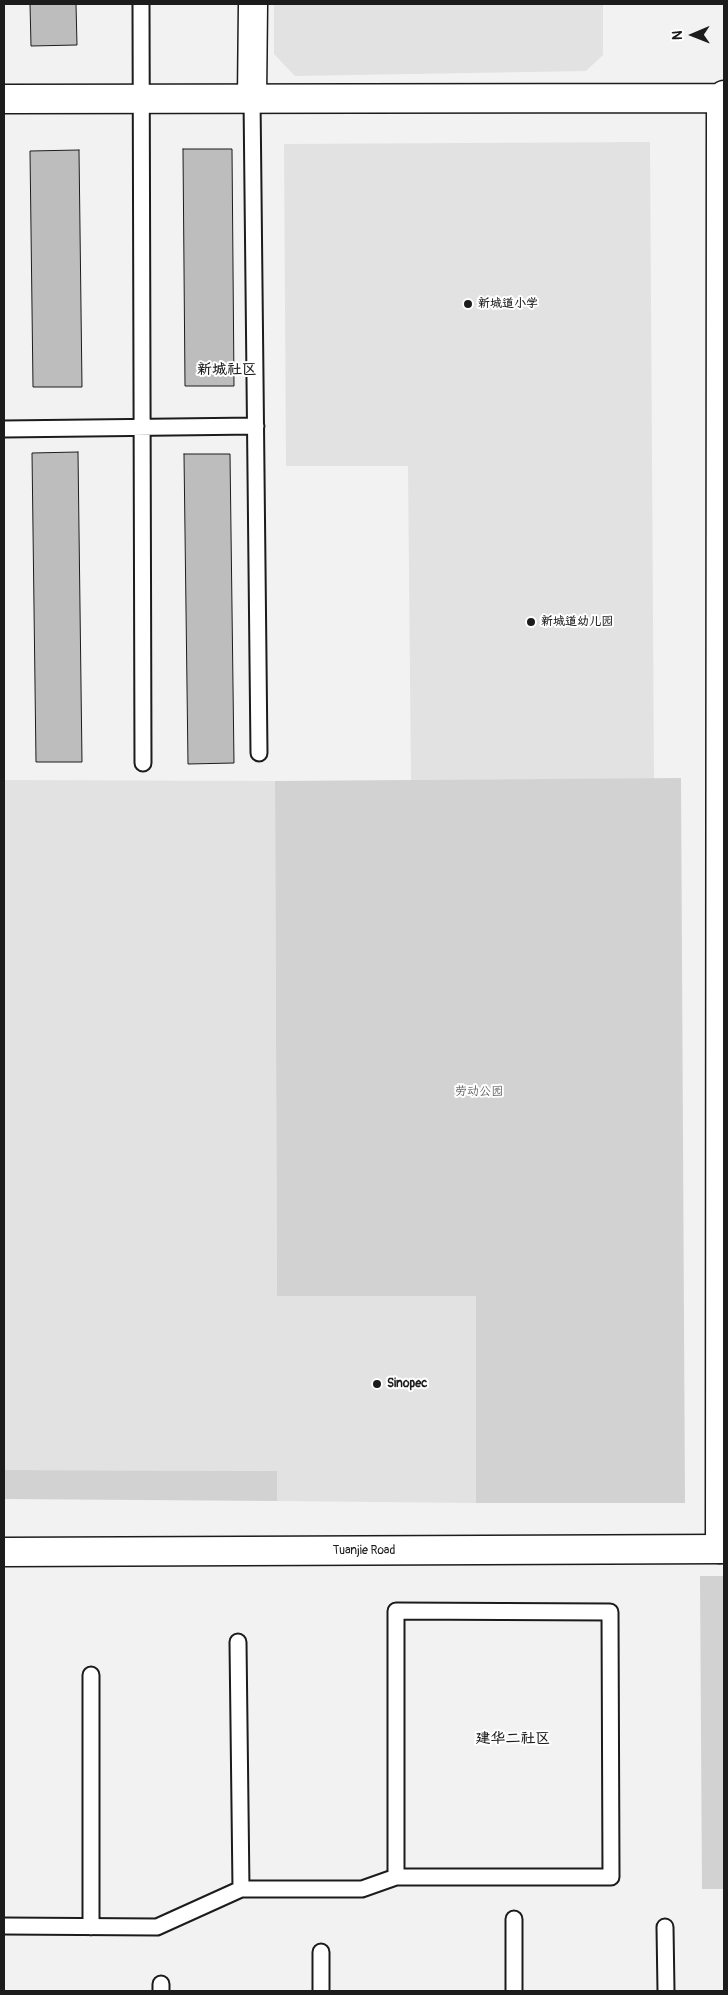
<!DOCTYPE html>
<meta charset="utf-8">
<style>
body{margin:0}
#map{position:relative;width:728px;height:1995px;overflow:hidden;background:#f2f2f2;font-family:Pangolin,sans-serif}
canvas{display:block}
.frame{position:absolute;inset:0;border:5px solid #1c1c1c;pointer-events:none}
.north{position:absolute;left:668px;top:10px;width:50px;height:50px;-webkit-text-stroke:4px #fff;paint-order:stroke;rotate:269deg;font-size:14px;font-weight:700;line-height:20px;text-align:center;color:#1c1c1c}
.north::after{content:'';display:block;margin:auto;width:18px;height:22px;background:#1c1c1c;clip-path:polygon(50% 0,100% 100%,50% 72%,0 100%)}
</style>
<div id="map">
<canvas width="728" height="1995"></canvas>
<div class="frame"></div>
<div class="north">N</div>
</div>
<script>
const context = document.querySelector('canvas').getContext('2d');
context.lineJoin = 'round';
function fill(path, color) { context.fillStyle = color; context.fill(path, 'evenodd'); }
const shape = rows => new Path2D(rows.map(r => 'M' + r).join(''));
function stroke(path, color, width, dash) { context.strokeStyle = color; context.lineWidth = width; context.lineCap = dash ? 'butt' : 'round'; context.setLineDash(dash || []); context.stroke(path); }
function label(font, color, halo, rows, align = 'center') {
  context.font = font + ' Pangolin,"LXGW WenKai TC",sans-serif'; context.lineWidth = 4; context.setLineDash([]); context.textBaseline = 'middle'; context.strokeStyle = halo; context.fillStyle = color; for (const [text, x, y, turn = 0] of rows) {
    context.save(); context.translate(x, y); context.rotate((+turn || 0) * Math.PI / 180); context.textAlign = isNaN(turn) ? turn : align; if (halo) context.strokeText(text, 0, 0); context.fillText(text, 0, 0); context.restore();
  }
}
fill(shape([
 [274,4,603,4,603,55,586,71,295,76,274,54],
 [650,142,654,779,411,780,408,466,286,466,284,144],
 [4,780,275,781,277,1296,476,1296,476,1503,277,1501,277,1471,4,1470]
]), '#e2e2e2');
fill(shape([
 [681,778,685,1503,476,1503,476,1296,277,1296,275,781],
 [4,1470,277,1471,277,1501,4,1499],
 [700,1576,724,1576,724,1889,702,1889]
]), '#d2d2d2');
const building = shape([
 [30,4,76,4,77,45,31,46,30,4],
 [183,149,232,149,234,386,185,386,183,149],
 [79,150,82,387,33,387,30,151,79,150],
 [78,452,82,762,36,762,32,453,78,452],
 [184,454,230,454,234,763,188,764,184,454]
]);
fill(building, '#bdbdbd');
stroke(building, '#1c1c1c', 1);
const service = shape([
 [141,4,143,763],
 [252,98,259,753],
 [4,429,256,426],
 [238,1642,241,1889],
 [91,1675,91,1927],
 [514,1919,514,1991],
 [4,1926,157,1927,241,1889,362,1889,396,1877,611,1877,610,1612,396,1611,396,1877],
 [665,1927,666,1991],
 [321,1952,321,1991],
 [161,1984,161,1991]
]);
const minor = shape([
 [252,98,253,4],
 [4,99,721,98],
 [720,1549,721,98,724,95]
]);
const tertiary = shape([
 [4,1552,724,1549]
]);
stroke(service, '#1c1c1c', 19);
stroke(minor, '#1c1c1c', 31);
stroke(tertiary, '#1c1c1c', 31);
stroke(service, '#fff', 15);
stroke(minor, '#fff', 28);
stroke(tertiary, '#fff', 28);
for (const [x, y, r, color] of [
 [468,304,5,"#1c1c1c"],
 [531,622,5,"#1c1c1c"],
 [377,1384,5,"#1c1c1c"]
]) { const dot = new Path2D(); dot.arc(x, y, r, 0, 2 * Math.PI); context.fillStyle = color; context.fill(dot); stroke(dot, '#fff', 2); }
label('bold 12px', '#1c1c1c', '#fff', [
 ["新城道小学",478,304],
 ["新城道幼儿园",541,622],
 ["Sinopec",387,1384]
], 'left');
label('12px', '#5c5c5c', '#fff', [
 ["劳动公园",479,1092]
]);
label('12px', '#1c1c1c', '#fff', [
 ["Tuanjie Road",364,1551]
]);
label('bold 15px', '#1c1c1c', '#fff', [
 ["新城社区",227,370],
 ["建华二社区",513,1739]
]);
</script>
